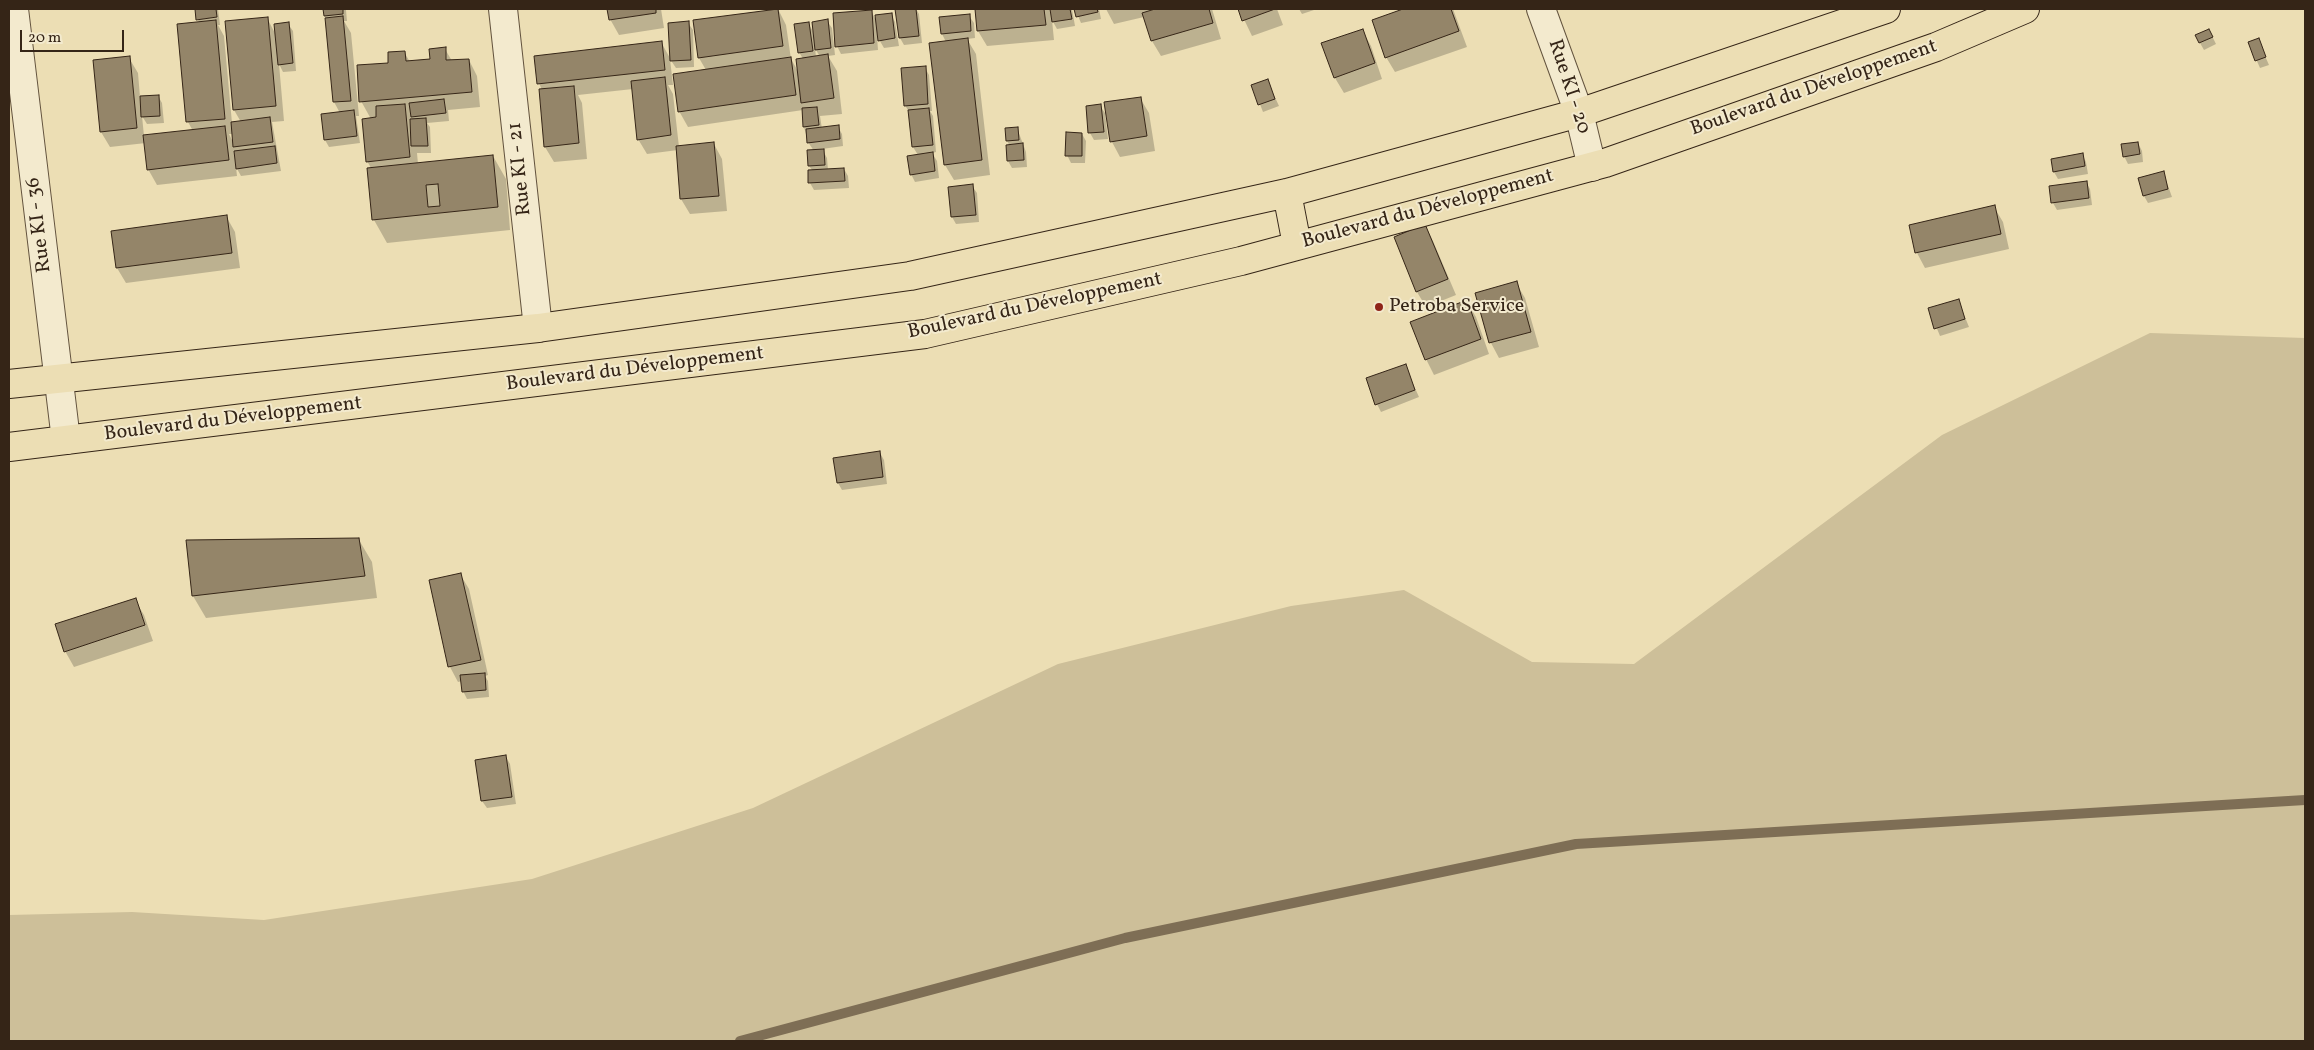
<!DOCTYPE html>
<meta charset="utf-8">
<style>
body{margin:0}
#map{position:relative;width:2314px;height:1050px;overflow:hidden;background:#ecdeb4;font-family:Vollkorn,serif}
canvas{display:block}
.frame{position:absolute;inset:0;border:10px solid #352517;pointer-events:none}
.scale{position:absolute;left:20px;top:30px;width:104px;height:22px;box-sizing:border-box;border:2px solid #352517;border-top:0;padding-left:6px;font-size:15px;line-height:18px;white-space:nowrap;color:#352517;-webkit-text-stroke:4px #f3eace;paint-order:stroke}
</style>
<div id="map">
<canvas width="2314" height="1050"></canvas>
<div class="frame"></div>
<div class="scale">20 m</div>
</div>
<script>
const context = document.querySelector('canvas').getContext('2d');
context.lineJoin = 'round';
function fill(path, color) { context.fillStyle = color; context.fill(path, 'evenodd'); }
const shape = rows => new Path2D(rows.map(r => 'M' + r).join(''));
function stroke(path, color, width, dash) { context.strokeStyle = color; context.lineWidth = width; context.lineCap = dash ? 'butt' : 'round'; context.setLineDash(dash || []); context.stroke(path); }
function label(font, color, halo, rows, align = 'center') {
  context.font = font + ' Vollkorn,serif'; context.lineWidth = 4; context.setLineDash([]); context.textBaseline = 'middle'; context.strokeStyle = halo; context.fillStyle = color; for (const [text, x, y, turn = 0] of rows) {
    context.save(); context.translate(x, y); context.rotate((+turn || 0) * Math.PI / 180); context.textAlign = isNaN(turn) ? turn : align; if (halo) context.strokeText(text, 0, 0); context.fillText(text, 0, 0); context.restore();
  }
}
fill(shape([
 [2150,333,2305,338,2305,1041,9,1041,9,915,132,912,264,920,532,879,753,808,1058,664,1291,606,1404,590,1532,662,1634,664,1942,435]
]), '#cdbf99');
fill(shape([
 [196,9,218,9,220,25,218,25,224,36,232,123,241,122,234,110,226,23,267,18,276,35,288,24,293,31,296,71,283,72,279,64,284,121,272,122,281,171,241,176,236,167,237,176,157,185,148,169,146,143,110,147,101,132,94,61,129,58,138,73,140,97,158,96,162,103,164,123,147,124,142,116,144,136,193,131,188,122,199,23],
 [229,134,233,134,234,144],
 [324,9,346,10,347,21,344,21,351,33,359,116,356,116,360,143,329,147,325,140,340,113,334,102],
 [609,9,661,9,664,28,619,35,610,19],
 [778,9,786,25,791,59,799,73,803,59,799,52,808,23,814,33,827,21,832,28,835,55,828,56,837,71,842,114,820,116,822,129,838,127,842,134,843,146,822,149,827,158,828,170,844,169,848,176,849,188,814,190,810,183,809,171,813,171,809,166,809,152,814,151,808,142,804,127,803,110,688,127,679,111,706,70,699,58,694,21],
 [815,48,820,57,816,57],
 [896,9,916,9,919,14,922,43,904,45,900,38],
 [977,9,1049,9,1051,12,1051,9,1072,9,1075,26,1057,29,1052,20,1054,40,987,46,978,31],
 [1075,9,1099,9,1101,19,1081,23],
 [1106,9,1212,9,1221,39,1161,56,1152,41,1144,17,1114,24],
 [1239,9,1277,9,1283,25,1252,36],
 [1299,9,1317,9,1302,14],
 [1407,9,1453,9,1467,47,1395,72,1386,57,1373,20],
 [871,11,877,22,891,14,895,22,899,46,884,48,877,36,878,50,841,54,837,46],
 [969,16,974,23,975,38,967,39,976,54,990,175,954,180,945,165,946,42,942,34],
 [688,23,693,30,694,67,676,68,670,59,673,85,668,85,673,94,679,147,714,144,722,159,727,211,690,214,681,199,678,150,647,154,638,139,633,89,578,95,582,103,587,159,554,162,545,147,542,90,539,83,661,42,671,60],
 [1362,30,1371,46,1382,79,1344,93,1335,78,1323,44],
 [2209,30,2216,44,2204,50,2200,43],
 [2258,40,2269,65,2260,68,2249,43],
 [445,49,452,61,469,60,477,76,480,107,448,110,449,121,427,123,430,127,431,153,417,153,418,164,493,156,506,179,510,230,387,243,374,220,368,169,371,168,367,161,371,119,361,101,390,64,404,52,410,62,431,60],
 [925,68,929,75,932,111,930,111,933,116,936,152,932,153,937,161,939,178,915,182,911,174,918,155,913,147,910,114,905,105],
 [1267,80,1279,106,1263,112,1253,86],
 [1140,98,1149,113,1155,151,1120,157,1112,142],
 [1100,106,1105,113,1108,139,1094,140,1090,133,1087,107],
 [1017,128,1026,152,1027,167,1012,168,1008,161,1010,146,1007,141],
 [1082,134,1086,141,1085,163,1071,163,1067,155],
 [2138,143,2142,151,2143,162,2128,164,2124,156],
 [2082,154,2086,162,2088,174,2058,179,2054,172],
 [2163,172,2172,197,2148,203,2144,196],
 [2086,182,2090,189,2092,205,2057,210,2053,203],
 [972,186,977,193,979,222,956,224,952,217],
 [1994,207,2003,222,2009,249,1925,268,1917,253],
 [226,216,235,232,240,268,126,283,117,268,113,232],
 [1425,225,1433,241,1456,295,1426,307,1417,292,1395,237],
 [1516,283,1525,298,1539,347,1499,358,1491,343,1476,294],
 [1958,300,1969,327,1940,336,1929,309],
 [1467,302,1476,317,1489,354,1434,375,1426,359],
 [1405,366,1419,397,1381,412,1377,404],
 [880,453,884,460,887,484,842,490,838,483],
 [359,540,372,562,377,598,206,618,193,596],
 [460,574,469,589,488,675,485,676,488,681,489,697,467,699,463,691,462,681,458,682,450,667,430,581],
 [135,600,144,615,153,641,74,667,65,651],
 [506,757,510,764,516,804,487,808,482,801,477,761]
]), '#0003');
stroke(shape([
 [740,1041,1125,938,1576,844,2305,800]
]), '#7e6e55', 10);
const building = shape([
 [195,9,216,9,217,17,196,20,195,9],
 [323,9,343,9,343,14,324,16,323,9],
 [607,9,656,9,656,13,609,20,607,9],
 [778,9,783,46,698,58,693,20,778,9],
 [895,9,916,9,919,36,899,38,895,9],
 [975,9,1044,9,1046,25,977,31,975,9],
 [1050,9,1070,9,1072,19,1052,22,1050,9],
 [1074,9,1097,9,1098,12,1076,17,1074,9],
 [1155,9,1209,9,1213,23,1151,41,1142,13,1155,9],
 [1238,9,1275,9,1242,21,1238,9],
 [1403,9,1451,9,1459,31,1385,58,1372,20,1403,9],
 [872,10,874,43,835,47,833,13,872,10],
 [892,13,895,38,878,41,875,15,892,13],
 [970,14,971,31,941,34,939,17,970,14],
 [343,16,351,101,333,102,325,18,343,16],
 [268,17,276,106,233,110,225,21,268,17],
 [828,19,831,48,815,50,812,22,828,19],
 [216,20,225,119,186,122,177,24,216,20],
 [689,21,691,60,670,61,668,23,689,21],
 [289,22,293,63,278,65,274,24,289,22],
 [809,22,813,51,798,53,794,24,809,22],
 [1363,29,1375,63,1334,78,1321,43,1363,29],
 [2209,29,2213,37,2199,43,2195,35,2209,29],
 [968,38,982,160,944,165,929,43,968,38],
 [2259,38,2266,57,2255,61,2248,42,2259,38],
 [662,41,665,70,537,84,534,56,662,41],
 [446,47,446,60,469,59,472,92,359,102,357,65,388,63,388,52,405,51,406,61,430,59,429,49,446,47],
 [828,54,834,98,801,103,796,59,828,54],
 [130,56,137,128,100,132,93,60,130,56],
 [791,57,796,95,678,112,673,74,791,57],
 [926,66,928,104,904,106,901,68,926,66],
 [665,77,671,135,637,140,631,81,665,77],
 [1268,79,1275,99,1258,105,1251,85,1268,79],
 [574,86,579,143,544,147,539,89,574,86],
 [159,95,160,116,141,117,140,96,159,95],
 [1141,97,1147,136,1110,142,1104,102,1141,97],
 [444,99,446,113,411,117,409,103,444,99],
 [405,104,410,157,366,162,362,119,376,117,376,106,405,104],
 [1101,104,1104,132,1088,133,1086,106,1101,104],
 [817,107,819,125,803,127,802,108,817,107],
 [929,108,933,145,912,147,908,110,929,108],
 [354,110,357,136,324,140,321,114,354,110],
 [270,117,273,142,233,147,231,122,270,117],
 [426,118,428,146,411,146,410,119,426,118],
 [839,125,840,139,807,143,806,129,839,125],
 [225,126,229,160,147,170,143,135,225,126],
 [1018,127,1019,140,1006,141,1005,128,1018,127],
 [1066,132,1082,133,1082,156,1065,156,1066,132],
 [714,142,719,196,680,199,676,146,714,142],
 [2138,142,2140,154,2123,157,2121,144,2138,142],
 [1023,143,1024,160,1007,161,1006,145,1023,143],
 [275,146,277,163,236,169,234,151,275,146],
 [824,149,825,165,808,166,807,150,824,149],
 [933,152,935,171,910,175,907,156,933,152],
 [2083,153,2085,166,2053,172,2051,159,2083,153],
 [493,155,498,207,372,220,367,168,493,155],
 [438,184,440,206,428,207,426,185,438,184],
 [844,168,845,181,808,183,808,170,844,168],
 [2164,171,2168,189,2143,196,2138,178,2164,171],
 [2087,181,2089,198,2051,203,2049,186,2087,181],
 [973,184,976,215,951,217,948,187,973,184],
 [1995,205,2001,234,1915,253,1909,225,1995,205],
 [227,215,232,253,116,268,111,231,227,215],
 [1425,224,1448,279,1416,292,1394,237,1425,224],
 [1517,281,1531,332,1489,343,1475,293,1517,281],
 [1959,299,1965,319,1934,329,1928,308,1959,299],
 [1467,300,1481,339,1425,360,1410,322,1467,300],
 [1406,364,1415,390,1375,405,1366,378,1406,364],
 [880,451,883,477,837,483,833,458,880,451],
 [359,538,365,576,192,596,186,540,359,538],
 [461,573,481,660,448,667,429,580,461,573],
 [136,598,145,625,64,652,55,624,136,598],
 [485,673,486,690,462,692,460,675,485,673],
 [506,755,512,797,481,801,475,760,506,755]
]);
fill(building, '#948569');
stroke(building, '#352517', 1);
const street = shape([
 [14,9,66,440],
 [503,9,538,328],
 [1541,9,1579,113,1592,167]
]);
const highway = shape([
 [1287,193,1297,245],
 [9,384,538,328,910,276,1287,193,1579,113,1886,9],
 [9,447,925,334,1241,261,1605,163,1936,47,2025,9]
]);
stroke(street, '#63533e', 30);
stroke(highway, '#352517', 30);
stroke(street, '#f3eace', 28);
stroke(highway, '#ecdeb4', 28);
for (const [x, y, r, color] of [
 [1379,307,5,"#8f2418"]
]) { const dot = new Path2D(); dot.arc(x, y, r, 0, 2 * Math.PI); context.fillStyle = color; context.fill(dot); stroke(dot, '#f3eace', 2); }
label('20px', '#352517', '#f3eace', [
 ["Rue KI - 20",1568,87,72],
 ["Boulevard du Développement",1814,89,-19],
 ["Rue KI - 21",521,169,-96],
 ["Boulevard du Développement",1428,210,-15],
 ["Rue KI - 36",40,225,-97],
 ["Boulevard du Développement",1035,307,-12],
 ["Boulevard du Développement",635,370,-7],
 ["Boulevard du Développement",233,420,-7]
]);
label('20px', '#352517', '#f3eace', [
 ["Petroba Service",1389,307]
], 'left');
</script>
